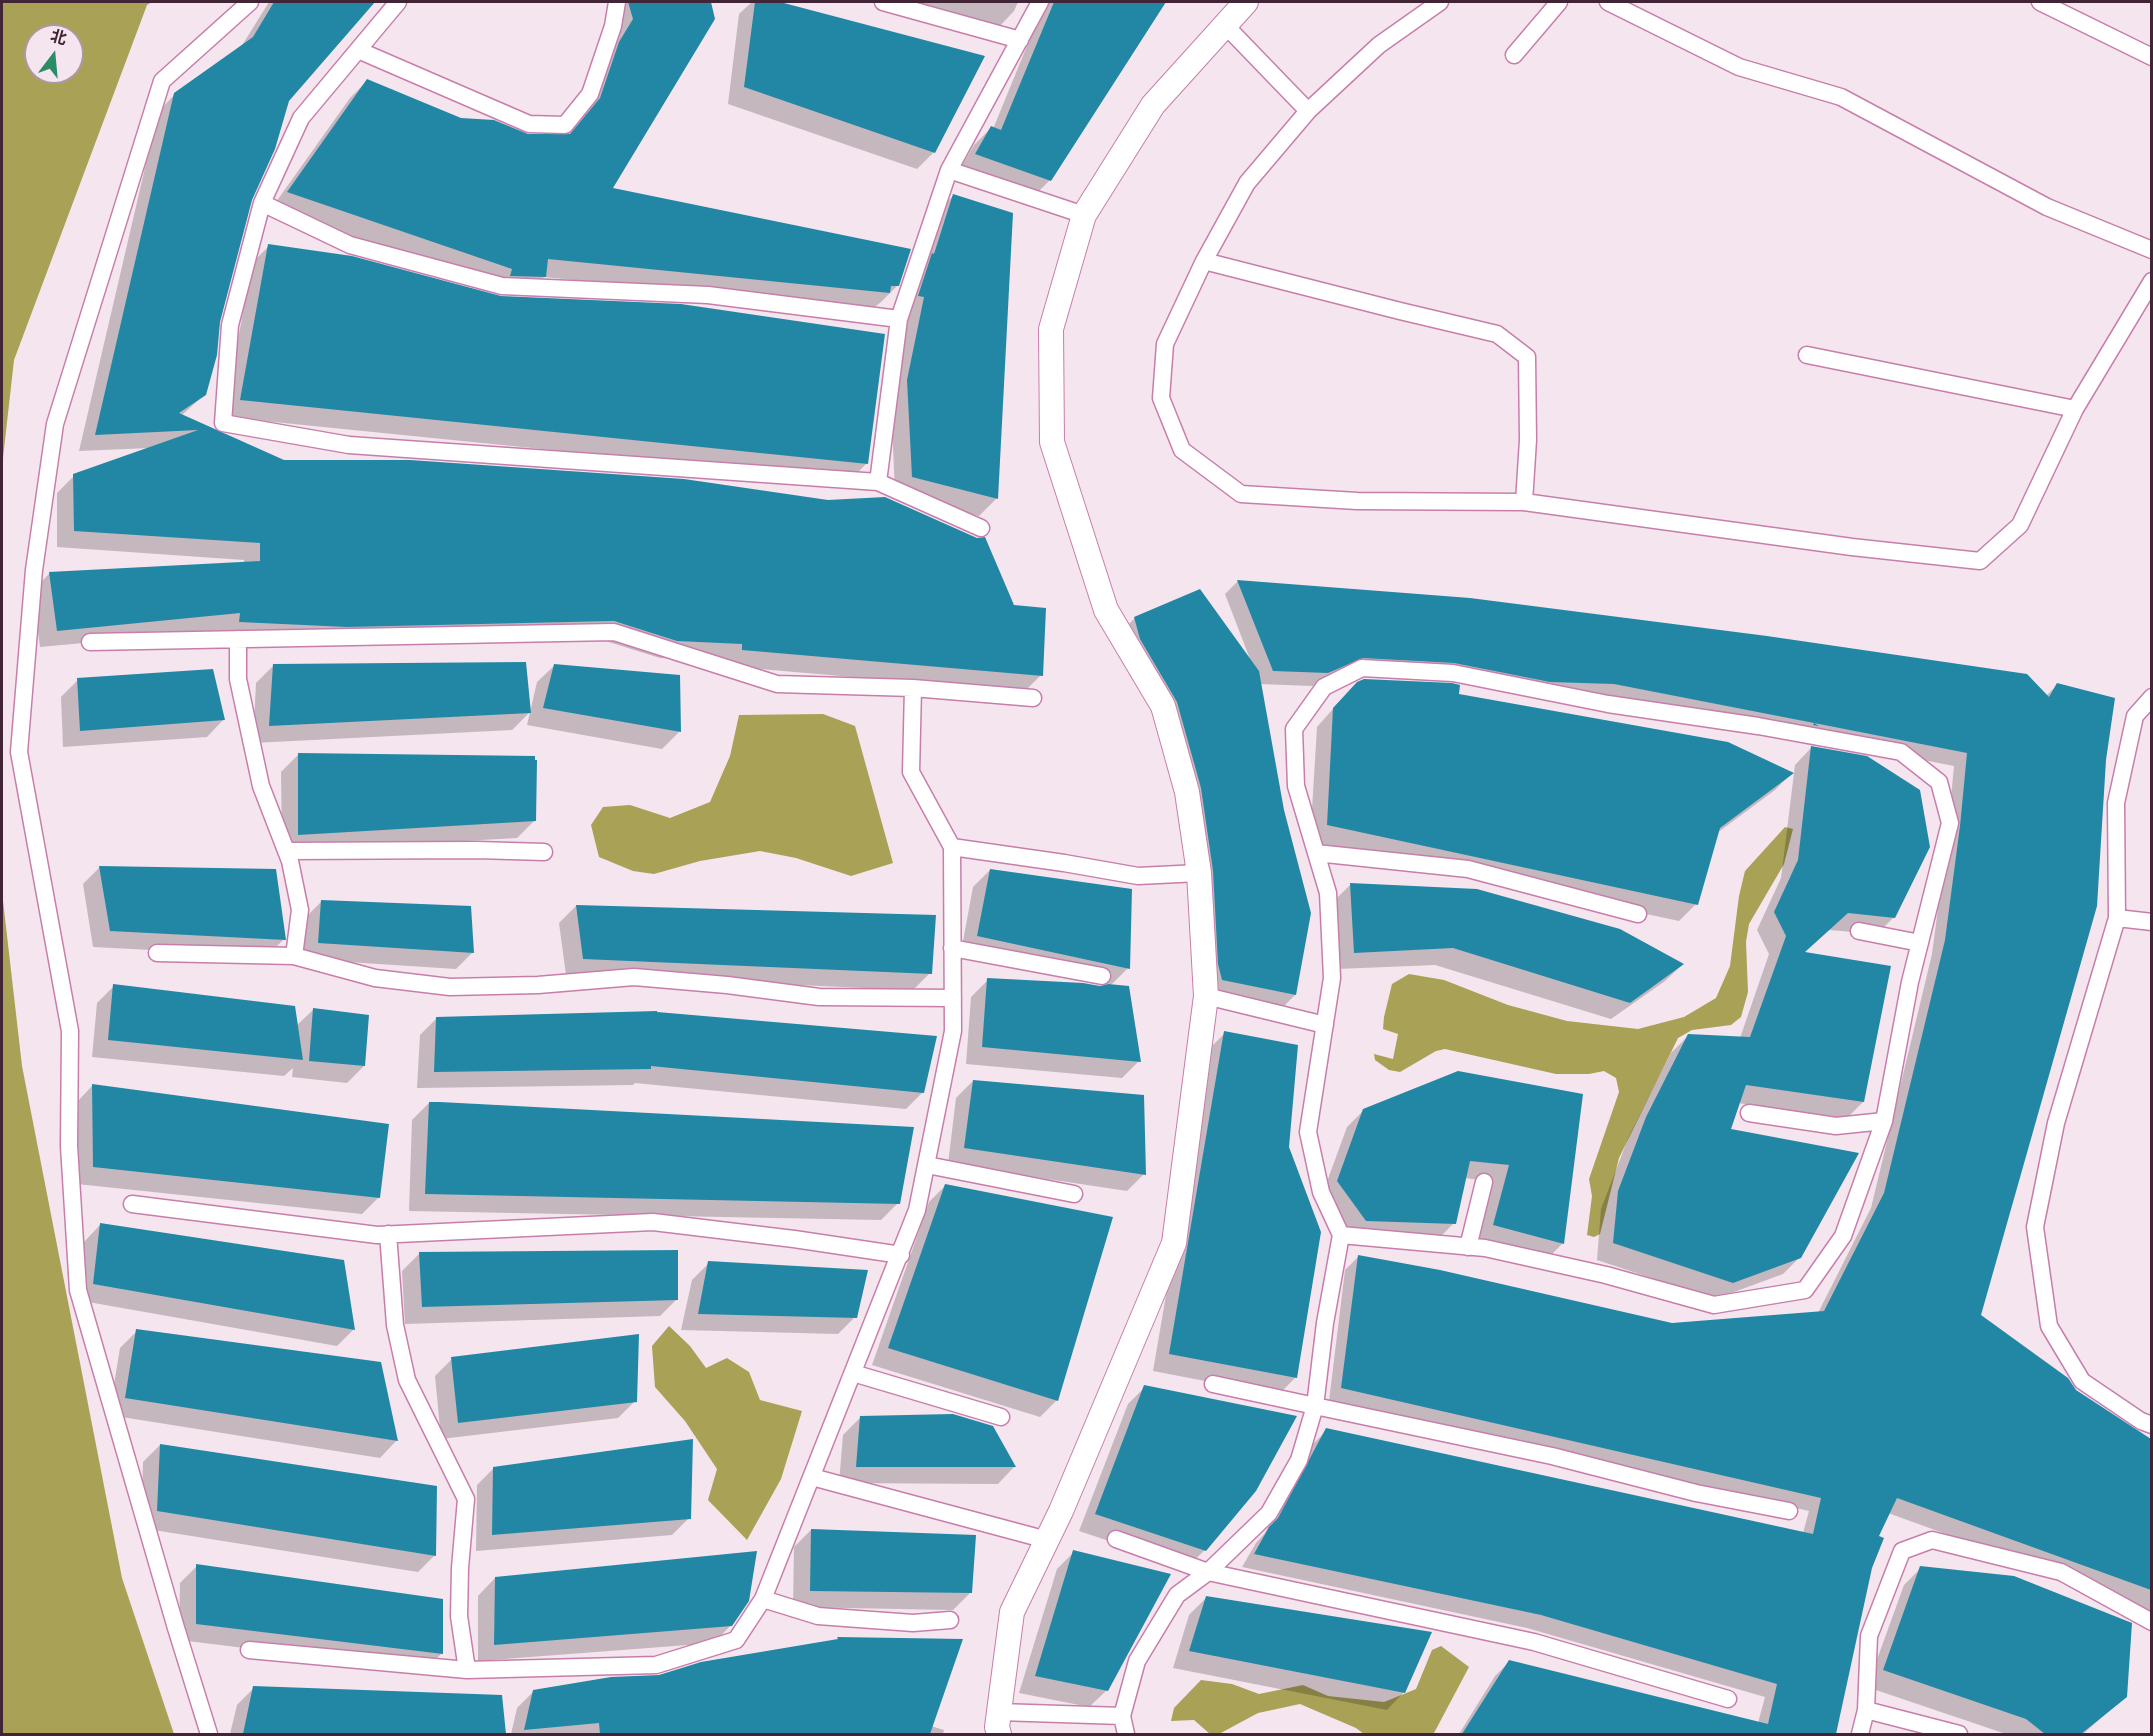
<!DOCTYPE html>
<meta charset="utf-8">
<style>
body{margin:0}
#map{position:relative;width:2153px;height:1736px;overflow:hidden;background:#f5e5ee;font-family:Overpass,"Noto Sans SC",sans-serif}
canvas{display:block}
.frame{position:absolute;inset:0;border:3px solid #422437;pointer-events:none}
.north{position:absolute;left:24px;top:24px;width:60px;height:60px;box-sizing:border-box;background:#f5e5ee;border:2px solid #ad98a5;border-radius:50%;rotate:16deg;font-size:16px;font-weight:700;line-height:24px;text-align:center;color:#422437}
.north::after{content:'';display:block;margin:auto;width:21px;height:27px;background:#2b8d67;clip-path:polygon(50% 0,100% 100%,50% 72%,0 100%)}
</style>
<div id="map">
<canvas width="2153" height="1736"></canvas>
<div class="frame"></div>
<div class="north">北</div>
</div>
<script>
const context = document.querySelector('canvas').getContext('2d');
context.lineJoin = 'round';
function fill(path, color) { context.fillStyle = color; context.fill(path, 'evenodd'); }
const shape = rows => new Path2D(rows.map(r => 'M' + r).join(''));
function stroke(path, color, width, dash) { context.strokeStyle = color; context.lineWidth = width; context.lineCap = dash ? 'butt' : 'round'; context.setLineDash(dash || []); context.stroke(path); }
fill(shape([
 [2,2,152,2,147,5,14,360,2,467],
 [36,36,72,36,72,72,36,72],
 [823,714,855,726,893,863,851,876,796,858,760,851,700,861,654,874,633,871,599,857,591,825,603,807,630,805,670,818,710,802,730,756,739,715],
 [1785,827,1793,829,1784,864,1749,924,1746,942,1748,992,1741,1017,1731,1025,1692,1030,1678,1038,1619,1158,1600,1234,1594,1237,1587,1235,1592,1196,1589,1179,1619,1092,1616,1078,1604,1071,1589,1074,1556,1074,1445,1049,1436,1051,1400,1072,1389,1070,1375,1060,1374,1054,1393,1059,1398,1034,1383,1029,1384,1017,1392,984,1409,974,1444,980,1508,1005,1567,1021,1638,1029,1684,1017,1716,998,1730,966,1739,896,1745,871],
 [2,892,22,1066,122,1578,174,1734,2,1734],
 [669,1326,690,1346,706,1368,727,1358,749,1372,760,1400,802,1411,781,1479,747,1540,708,1500,717,1469,685,1421,655,1387,652,1346],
 [1441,1646,1469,1667,1434,1733,1364,1734,1356,1728,1300,1704,1258,1713,1219,1734,1210,1734,1194,1720,1171,1721,1174,1708,1201,1680,1232,1684,1259,1694,1303,1685,1328,1696,1384,1702,1416,1689,1432,1650]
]), '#a9a155');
fill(shape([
 [269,2,373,2,287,100,250,200,218,322,205,394,181,416,283,462,1041,675,1024,692,726,666,726,661,660,658,596,638,223,638,224,630,40,647,33,590,50,573,244,564,244,560,57,547,57,493,74,476,150,448,79,451,158,112,175,94,241,47],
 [607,2,709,2,713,19,611,189,898,285,881,302,871,310,544,277,527,294,496,286,271,209,350,98,367,81,461,119,528,136,568,136,582,119,602,61,617,38],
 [752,2,774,2,983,56,934,152,917,169,728,104,739,14],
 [903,2,1018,2,1014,11,998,28],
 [1045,2,1165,2,1050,180,1033,197,959,171,974,145,991,128,993,129],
 [953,196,1011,214,996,499,979,516,895,493,891,398,908,313,936,213],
 [269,246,867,463,850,480,224,417,252,263],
 [1238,581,2046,696,2058,684,1980,1315,2075,1391,2152,1441,2152,1612,2128,1600,1888,1513,1877,1537,1835,1734,1459,1734,1495,1676,1509,1662,1758,1723,1765,1697,1527,1628,1242,1567,1256,1543,1265,1533,1313,1444,1327,1430,1803,1533,1809,1511,1329,1401,1345,1270,1358,1257,1672,1325,1818,1313,1871,1208,1932,954,1947,840,1954,766,1806,737,1440,675,1348,670,1313,686,1259,684,1295,995,1278,1012,1206,996,1197,889,1160,719,1118,635,1135,618,1250,659,1225,594],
 [555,665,678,676,679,732,662,749,527,725,537,682],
 [273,666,529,713,512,730,253,743,256,683],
 [78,680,223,720,207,737,63,747,61,697],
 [1458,695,1791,774,1775,790,1717,833,1696,904,1679,921,1310,842,1317,727,1340,701],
 [1811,748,1894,917,1877,934,1829,930,1803,953,1863,1102,1846,1119,1738,1103,1729,1130,1800,1257,1783,1274,1715,1299,1597,1260,1601,1209,1629,1136,1671,1053,1689,1035,1740,1038,1769,954,1757,930,1781,878,1795,765],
 [298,755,534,821,517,838,282,851,281,772],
 [100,867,284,939,267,956,93,947,83,884],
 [990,870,1128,968,1110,986,1139,1061,1122,1078,966,1064,971,997,988,980,1100,988,1111,985,961,952,973,887],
 [1351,884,1682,965,1665,981,1611,1019,1435,965,1337,969,1334,901],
 [321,902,473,952,456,969,301,959,304,919],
 [576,906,930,973,913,990,566,975,559,923],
 [114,986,296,1026,313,1010,364,1066,347,1083,292,1077,293,1068,284,1076,92,1057,97,1003],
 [437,1018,923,1092,906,1109,635,1083,633,1085,417,1088,420,1035],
 [1225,1033,1319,1232,1295,1378,1278,1395,1153,1371,1208,1050],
 [1458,1072,1563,1243,1546,1260,1477,1242,1493,1182,1465,1178,1454,1223,1437,1240,1349,1238,1321,1198,1347,1127,1364,1110],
 [973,1081,1144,1174,1127,1191,948,1164,956,1098],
 [92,1086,379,1197,362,1214,77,1184,76,1103],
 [429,1103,898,1203,881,1220,409,1211,412,1120],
 [946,1185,1057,1400,1040,1417,872,1365,929,1202],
 [100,1225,354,1329,337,1346,77,1300,84,1242],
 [419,1254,677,1299,660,1316,405,1324,402,1271],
 [709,1263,855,1317,838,1334,681,1330,692,1280],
 [137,1331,380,1363,396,1441,380,1458,109,1415,120,1348],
 [452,1359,635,1401,618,1418,441,1439,435,1376],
 [1145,1387,1205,1550,1187,1567,1079,1531,1128,1404],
 [860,1418,1014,1467,998,1484,839,1483,843,1435],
 [160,1445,435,1555,418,1572,141,1528,143,1462],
 [494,1468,689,1518,672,1535,476,1551,477,1485],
 [811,1530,970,1593,953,1610,793,1607,794,1547],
 [1074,1552,1107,1690,1089,1707,1019,1693,1057,1569],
 [197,1566,442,1653,425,1670,179,1640,180,1583],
 [1921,1568,2125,1697,2083,1734,2006,1734,1867,1687,1904,1585],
 [495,1578,731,1625,714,1643,478,1661,478,1596],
 [1206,1598,1404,1692,1387,1710,1173,1668,1189,1615],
 [838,1639,931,1726,944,1730,943,1734,511,1734,517,1708,534,1691,659,1677,836,1641],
 [254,1688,501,1697,504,1734,230,1734,237,1705]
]), '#0003');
fill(shape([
 [274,2,375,2,289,101,275,149,252,200,220,322,217,355,206,395,179,413,284,460,410,460,684,479,828,500,885,497,977,538,985,537,1014,605,1046,608,1043,676,742,650,742,644,677,641,614,621,347,627,239,622,240,613,57,631,49,572,260,561,260,543,74,531,73,474,198,430,95,435,174,93,253,37],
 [628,2,711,2,715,19,613,188,911,249,899,286,891,286,890,293,548,259,546,277,510,276,512,269,287,192,367,79,461,118,494,120,528,134,570,134,600,98,619,42,633,19],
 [755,2,780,2,985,56,935,153,744,87],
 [1054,2,1166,2,1051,181,975,154,991,126,1001,130],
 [953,194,1013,213,998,499,912,477,907,380,924,297,918,296,932,253,934,254],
 [268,244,352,256,501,296,681,304,885,334,868,464,240,400],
 [1237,580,1470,598,1767,636,2027,674,2049,697,2057,683,2115,698,2106,760,2097,906,1981,1315,2068,1378,2076,1390,2151,1439,2151,1590,1897,1498,1879,1536,1884,1538,1872,1568,1836,1734,1462,1734,1509,1660,1768,1724,1777,1684,1541,1615,1254,1554,1269,1527,1278,1518,1326,1428,1813,1534,1821,1498,1341,1388,1358,1255,1440,1270,1672,1323,1824,1311,1884,1193,1945,940,1960,826,1967,753,1814,723,1819,726,1813,725,1814,723,1614,684,1550,682,1454,663,1363,658,1328,673,1273,671],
 [1200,589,1259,671,1284,810,1311,913,1296,995,1222,980,1218,964,1213,871,1201,788,1177,702,1140,639,1134,617],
 [526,662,531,713,269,726,273,664],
 [554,664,680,675,681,732,543,708],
 [213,669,225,720,80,731,77,678],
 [1364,679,1452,683,1460,685,1459,694,1728,742,1794,773,1720,828,1698,905,1327,825,1333,708,1357,682],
 [1811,746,1867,756,1920,790,1930,847,1895,918,1848,913,1805,952,1891,966,1864,1102,1746,1085,1731,1129,1859,1153,1801,1258,1733,1283,1613,1243,1618,1191,1646,1117,1688,1034,1750,1037,1786,936,1774,912,1798,860],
 [298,753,535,756,535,760,537,760,536,821,298,835],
 [99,866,276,869,286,940,110,931],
 [990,869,1132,889,1130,969,977,936],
 [1350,883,1477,889,1620,929,1684,964,1630,1003,1453,948,1354,953],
 [321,900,471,906,474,953,318,943],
 [576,905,936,915,932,974,583,959],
 [987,978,1083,983,1100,986,1108,984,1129,986,1141,1062,982,1047],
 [113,984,295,1006,303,1060,108,1040],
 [313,1008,369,1015,365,1066,309,1061],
 [657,1011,657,1012,937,1036,924,1093,651,1066,651,1069,434,1072,436,1017],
 [1224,1031,1298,1045,1289,1147,1321,1232,1297,1378,1169,1354],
 [1458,1071,1583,1094,1564,1244,1493,1225,1509,1165,1470,1161,1456,1224,1366,1221,1337,1181,1363,1109],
 [973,1080,1144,1095,1146,1175,964,1148],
 [92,1084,389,1124,380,1198,93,1167],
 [429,1102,440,1102,914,1127,900,1204,425,1194],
 [945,1184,1113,1217,1058,1401,888,1348],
 [100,1223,344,1260,355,1330,93,1284],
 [678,1250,678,1300,422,1307,419,1252],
 [708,1261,868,1270,857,1318,698,1314],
 [136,1329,381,1362,398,1441,125,1398],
 [639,1334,637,1402,458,1423,451,1357],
 [1144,1385,1297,1416,1256,1491,1206,1551,1095,1514],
 [953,1414,993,1426,1016,1467,856,1467,860,1416],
 [693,1439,691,1519,492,1535,493,1467],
 [160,1444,437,1486,436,1556,157,1511],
 [811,1529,976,1535,972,1593,810,1591],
 [1073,1550,1171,1574,1108,1691,1035,1676],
 [757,1551,749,1601,732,1626,494,1645,495,1577],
 [196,1564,443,1599,443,1654,196,1624],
 [1920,1566,2014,1576,2132,1623,2127,1697,2081,1734,2045,1734,2026,1719,1883,1670],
 [1206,1596,1432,1632,1405,1693,1189,1651],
 [837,1637,963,1639,930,1734,600,1734,599,1723,524,1730,533,1690,611,1677,659,1675,701,1662,838,1639],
 [253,1686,502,1695,506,1734,243,1734]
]), '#2287a4');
const street = shape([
 [398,2,301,118,262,203,230,325,223,423,349,445,878,482,981,528],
 [883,2,1020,40],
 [1040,2,949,170,1084,215],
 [1608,2,1739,67,1841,97,2047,207,2152,250],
 [2040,2,2152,57],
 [358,50,529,124,565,125,590,94,613,26,617,2],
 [1514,55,1559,2],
 [1308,111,1379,45,1440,2],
 [262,203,350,245,502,286,708,295,899,319],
 [1204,261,1400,311,1497,334,1527,357,1528,440,1524,502,1357,501,1241,494,1182,450,1161,398,1165,344,1204,261,1247,183,1308,111,1225,25],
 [1807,355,2075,409],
 [878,482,899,319,949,170],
 [1524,502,1852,547,1980,561,2020,525,2075,409,2152,281],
 [238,639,238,679,261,786,290,861,300,910,294,956],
 [90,642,614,632,777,684,913,688,1033,698],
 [2152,697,2135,716,2116,803,2117,918,2056,1123,2035,1227,2049,1326,2082,1381,2141,1421,2152,1425],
 [952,847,1064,863,1138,876,1199,873],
 [286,851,477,850,544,852],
 [1316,853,1468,869,1638,914],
 [2117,918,2152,922],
 [1859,931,1920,943],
 [952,948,1102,976],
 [157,953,294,956,375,978,450,987,538,985,634,977,727,985,819,997,953,998],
 [1206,996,1325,1025],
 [1749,1113,1836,1126,1884,1121],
 [927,1165,1074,1194],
 [132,1204,377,1235,653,1222,794,1239,901,1255],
 [388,1234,395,1325,407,1380,466,1499,460,1568,459,1616,467,1670],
 [1468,1247,1484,1182],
 [853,1373,1001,1417],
 [1213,1384,1315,1406,1325,1323,1341,1235,1485,1248,1606,1275,1714,1305,1805,1290,1843,1236,1884,1121,1910,982,1950,823,1939,782,1901,752,1758,726,1608,704,1453,673,1362,668,1324,687,1294,729,1296,786,1328,893,1332,978,1308,1132,1321,1192,1341,1235],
 [812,1477,1047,1540],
 [1116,1539,1208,1572,1534,1642,1728,1699],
 [763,1599,818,1616,913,1623,950,1620],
 [249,1650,467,1670,656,1665,736,1640,763,1599,917,1210,953,1031,952,847,911,772,913,688],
 [1866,1710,1959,1734],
 [999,1712,1122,1716,1126,1734],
 [1122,1716,1137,1661,1177,1595,1208,1572,1269,1513,1299,1460,1315,1406,1552,1456,1696,1493,1789,1511],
 [209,1734,176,1628,78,1290,69,1146,70,1031,19,752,34,570,55,424,162,81,250,2],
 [1860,1734,1866,1710,1869,1636,1902,1551,1932,1540,2061,1572,2152,1622]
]);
const secondary = shape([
 [999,1734,997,1727,1012,1612,1061,1511,1174,1243,1206,996,1199,873,1187,792,1163,706,1106,610,1052,442,1051,329,1084,215,1153,105,1246,2]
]);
stroke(street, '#c87eab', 19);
stroke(secondary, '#c87eab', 26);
stroke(street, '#fff', 16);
stroke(secondary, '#fff', 24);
</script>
